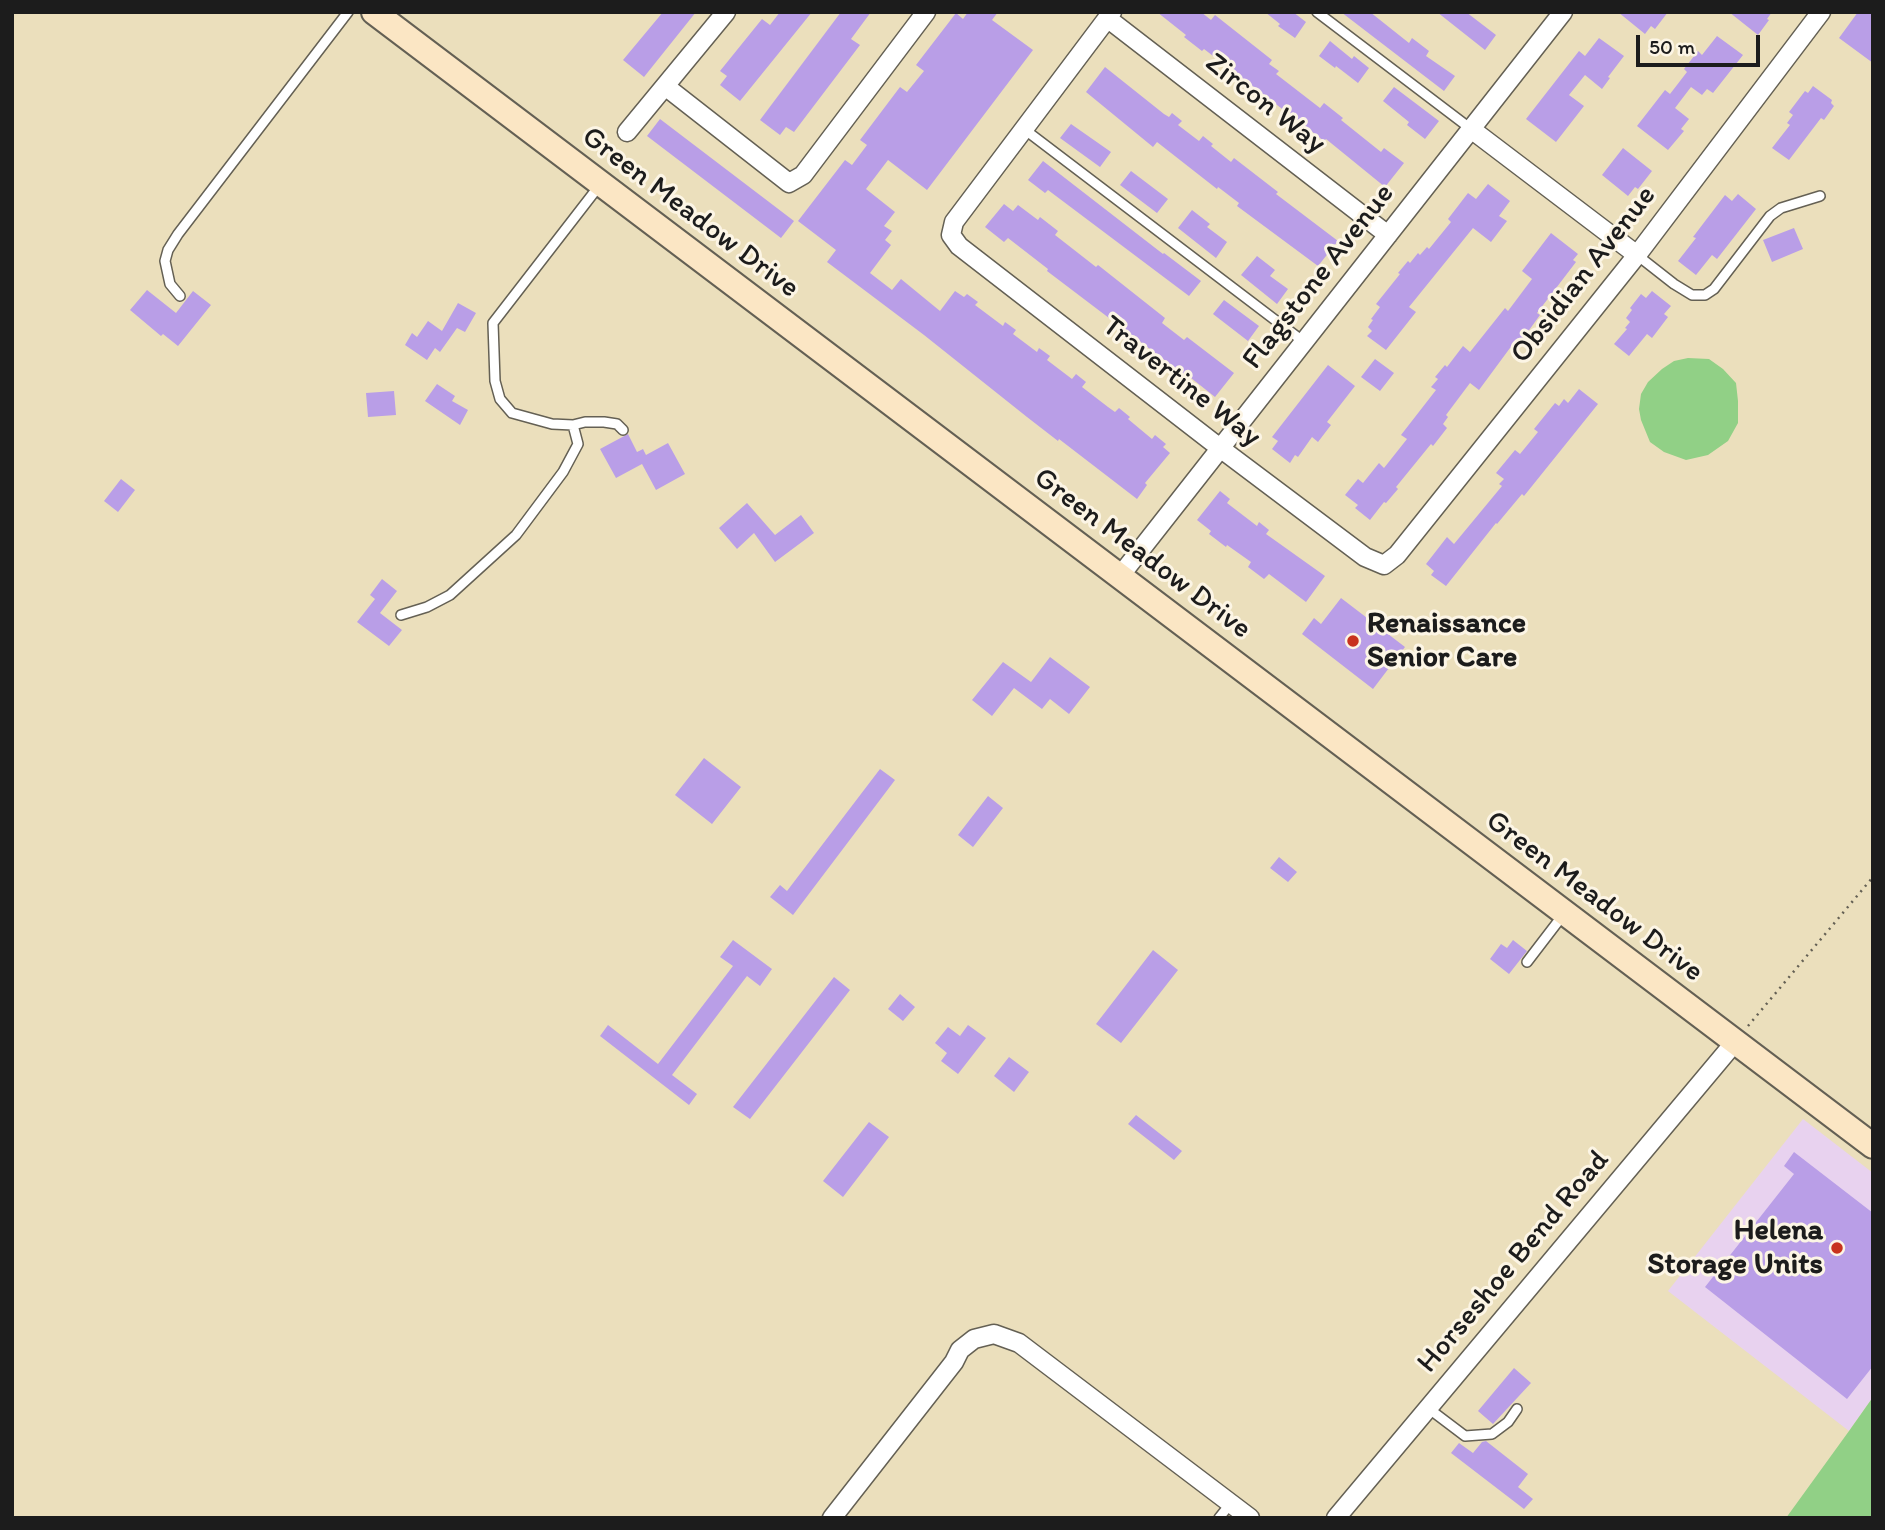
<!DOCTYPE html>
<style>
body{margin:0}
#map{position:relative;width:1885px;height:1530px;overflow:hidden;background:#ebdfbc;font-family:Itim,sans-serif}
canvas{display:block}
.frame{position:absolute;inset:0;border:14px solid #1c1c1c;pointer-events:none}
.scale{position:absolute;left:1636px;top:35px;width:124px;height:32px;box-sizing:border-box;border:4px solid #1c1c1c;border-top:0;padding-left:9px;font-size:21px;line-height:24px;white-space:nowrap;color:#1c1c1c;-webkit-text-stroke:5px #fcf5e5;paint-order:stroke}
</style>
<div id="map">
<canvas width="1885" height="1530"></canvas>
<div class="frame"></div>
<div class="scale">50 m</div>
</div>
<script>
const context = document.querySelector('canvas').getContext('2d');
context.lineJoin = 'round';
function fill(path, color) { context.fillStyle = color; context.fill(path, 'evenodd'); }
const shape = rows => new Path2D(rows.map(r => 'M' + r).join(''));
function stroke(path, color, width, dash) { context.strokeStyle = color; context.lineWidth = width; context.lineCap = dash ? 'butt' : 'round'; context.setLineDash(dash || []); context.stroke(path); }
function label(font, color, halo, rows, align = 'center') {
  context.font = font + ' Itim,sans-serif'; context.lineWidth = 6; context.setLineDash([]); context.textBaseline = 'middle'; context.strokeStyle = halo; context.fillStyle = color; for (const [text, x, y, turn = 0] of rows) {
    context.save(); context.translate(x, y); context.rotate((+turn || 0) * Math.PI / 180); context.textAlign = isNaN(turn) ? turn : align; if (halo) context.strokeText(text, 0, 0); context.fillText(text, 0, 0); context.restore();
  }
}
fill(shape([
 [1803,1119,1873,1173,1873,1397,1849,1431,1668,1291]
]), '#e8d2ef');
fill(shape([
 [1688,358,1709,359,1723,369,1736,383,1738,401,1738,423,1728,441,1708,455,1686,460,1664,452,1650,442,1641,420,1639,409,1641,394,1648,382,1662,369,1674,361],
 [1873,1397,1873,1518,1786,1518,1849,1431]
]), '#91d086');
fill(shape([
 [663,12,696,12,644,77,623,60],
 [780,12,812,12,740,101,720,85,727,76,720,71,762,19,770,25],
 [841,12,871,12,851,39,860,45,794,132,786,127,780,135,760,120],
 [968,12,998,12,992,20,1033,50,927,190,888,160,866,189,895,212,884,226,892,231,885,240,891,245,870,273,892,290,901,279,940,311,955,291,964,297,967,294,978,302,975,305,1003,326,1005,322,1016,330,1013,334,1037,352,1039,348,1050,356,1047,360,1072,379,1076,374,1086,382,1082,387,1108,407,1115,412,1119,408,1130,417,1128,419,1152,439,1155,435,1166,444,1163,447,1170,453,1145,483,1147,485,1137,499,1059,439,1058,441,1027,417,924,335,827,262,836,250,798,221,845,160,852,165,867,145,860,140,900,87,907,92,924,71,916,65,956,13,963,19],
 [1157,12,1201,12,1211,20,1215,15,1272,60,1269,64,1279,71,1276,74,1320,108,1324,103,1343,118,1341,120,1381,152,1384,148,1404,163,1385,187,1326,139,1324,141,1204,49,1202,51,1184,37,1186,35],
 [1265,12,1293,12,1306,22,1295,38,1278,26,1280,24],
 [1341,12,1370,12,1409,43,1412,38,1429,51,1426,56,1455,76,1444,91],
 [1437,12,1466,12,1496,35,1485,50],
 [1618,12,1668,12,1655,29,1651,26,1645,34],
 [1729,12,1772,12,1767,19,1769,20,1758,35],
 [1858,12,1873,12,1873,63,1839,38],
 [1717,36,1743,55,1713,93,1707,89,1702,95,1691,87,1675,108,1689,119,1681,129,1684,131,1668,150,1637,126,1665,90,1670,94,1687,72,1684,69,1698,51,1702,55],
 [1599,38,1624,56,1608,77,1610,78,1602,89,1585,75,1569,95,1584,106,1556,142,1526,119,1579,51,1585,56],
 [1330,41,1352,59,1354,56,1369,68,1358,83,1336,66,1335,68,1319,56],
 [1105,67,1164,114,1169,117,1172,113,1182,121,1178,125,1199,141,1203,136,1213,144,1211,146,1231,162,1234,158,1278,192,1276,194,1338,241,1318,266,1237,206,1239,203,1218,187,1217,189,1157,142,1153,147,1086,92],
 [1813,86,1832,100,1831,103,1834,106,1824,120,1821,118,1789,160,1772,148,1790,125,1787,123,1793,115,1789,112,1805,91,1808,93],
 [1394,87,1439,121,1425,139,1407,125,1409,122,1383,101],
 [660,119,794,221,781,238,647,136],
 [1071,124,1111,152,1100,167,1060,138],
 [1623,148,1652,171,1638,189,1635,187,1628,196,1602,175],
 [1043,161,1163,254,1164,253,1201,281,1189,296,1048,190,1045,193,1028,180],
 [1131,171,1168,199,1157,213,1120,185],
 [1488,184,1510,201,1499,216,1507,221,1491,242,1473,228,1409,307,1416,312,1386,350,1367,336,1372,331,1368,327,1373,320,1371,319,1380,307,1376,304,1400,274,1398,273,1408,261,1410,263,1418,253,1420,255,1427,247,1429,249,1451,222,1448,219,1468,193,1476,199],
 [1738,194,1756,209,1717,259,1712,255,1696,275,1678,261,1696,238,1693,237,1725,195,1732,201],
 [1004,204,1013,211,1018,205,1038,220,1040,217,1058,231,1055,235,1096,267,1098,265,1165,318,1162,323,1184,340,1187,337,1234,373,1215,397,1186,374,1182,379,1164,365,1167,362,1047,271,1048,269,1008,238,1004,242,985,227],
 [1192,210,1210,224,1207,227,1227,242,1216,258,1178,228],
 [1794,228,1803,249,1772,262,1763,240],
 [1551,233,1578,254,1573,260,1576,262,1537,313,1540,315,1514,351,1510,348,1479,390,1470,383,1446,415,1448,417,1443,424,1447,428,1433,446,1431,444,1396,487,1398,489,1386,503,1384,502,1370,520,1355,508,1358,505,1345,495,1358,479,1363,483,1379,463,1384,468,1407,439,1401,435,1436,390,1431,387,1438,379,1435,377,1445,365,1447,367,1463,346,1470,352,1505,308,1508,311,1532,279,1522,271],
 [1257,256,1275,270,1270,276,1288,289,1277,304,1241,275],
 [147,290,176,313,193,291,211,305,178,346,163,334,161,336,130,310],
 [1652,291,1671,306,1664,314,1668,317,1652,338,1647,334,1629,356,1614,344,1627,329,1625,328,1630,322,1626,318,1632,310,1630,308,1641,294,1646,298],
 [1224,300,1259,326,1248,341,1213,314],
 [458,303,476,313,465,332,457,328,440,352,435,348,427,360,405,345,412,333,417,337,428,321,442,331],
 [1375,359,1394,373,1380,391,1361,377],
 [1328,365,1355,386,1327,422,1331,425,1318,442,1312,437,1298,457,1295,455,1290,463,1272,449,1278,441,1272,437],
 [437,384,455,396,452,401,468,410,460,425,425,401],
 [1579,389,1598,404,1524,496,1522,494,1497,524,1496,523,1446,586,1431,575,1434,571,1426,564,1447,537,1454,544,1502,486,1499,484,1504,479,1496,473,1515,450,1520,454,1538,432,1534,429,1555,403,1559,406,1564,399,1568,403],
 [394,391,396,415,368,417,366,393],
 [628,434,637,452,643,449,646,455,668,443,685,474,656,490,642,464,616,478,600,449],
 [121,479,135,490,118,512,104,501],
 [1220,491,1230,499,1227,503,1257,526,1259,522,1269,530,1266,534,1325,576,1306,602,1269,574,1264,579,1248,567,1251,562,1227,545,1226,547,1209,534,1211,531,1197,520],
 [747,503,775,535,801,515,814,533,775,562,754,533,737,549,719,528],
 [382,579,397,591,380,613,402,630,389,646,357,622,375,599,370,595],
 [1341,598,1405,647,1373,689,1302,634,1314,618,1321,624],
 [1050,657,1090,687,1069,714,1050,699,1042,709,1014,688,992,716,972,700,1003,662,1031,682],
 [704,758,741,787,712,824,675,795],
 [880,769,895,780,793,915,770,897,780,885,787,891],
 [988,796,1003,808,973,847,958,835],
 [1279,857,1297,872,1288,882,1270,868],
 [733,940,772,969,760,986,747,976,672,1075,697,1094,689,1105,600,1036,608,1025,658,1064,733,966,720,957],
 [1513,940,1527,951,1509,974,1490,959,1501,944,1507,948],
 [1153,950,1178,970,1121,1043,1096,1024],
 [834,977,850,990,750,1119,733,1107],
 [900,994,915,1007,903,1021,888,1009],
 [968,1025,986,1038,958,1074,941,1061,947,1053,935,1043,948,1027,960,1036],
 [1009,1057,1029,1072,1014,1092,994,1076],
 [1136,1115,1182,1151,1174,1160,1128,1124],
 [869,1122,889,1137,843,1197,823,1181],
 [1794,1152,1873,1213,1873,1366,1847,1399,1705,1287,1794,1174,1784,1166],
 [1514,1368,1531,1383,1493,1424,1478,1411],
 [1486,1441,1528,1474,1518,1487,1533,1499,1524,1509,1451,1453,1459,1443,1473,1453,1482,1442]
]), '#b99ee7');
const lane = shape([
 [1317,12,1471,129],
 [1024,129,1304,342],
 [599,186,493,323,495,381,500,399,512,413,552,424,573,425,585,422,604,422,617,424,623,430],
 [1637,255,1674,284,1692,295,1705,295,1714,289,1770,216,1781,208,1820,196],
 [180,296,170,284,165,261,168,250,178,234,348,12],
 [401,615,427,607,450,595,516,535,563,472,578,444,573,425],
 [1527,962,1563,915],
 [1428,1408,1465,1436,1492,1434,1508,1422,1517,1409],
 [1219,1518,1231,1503]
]);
const street = shape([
 [1112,12,954,222,951,235,959,246,1220,448,1365,557,1384,565,1397,555,1637,255,1821,12],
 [1107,18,1388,235],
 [665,86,789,183,803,175,926,12],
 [1471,129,1637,255],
 [627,132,726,12],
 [1120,576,1563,12],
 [832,1518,954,1362,960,1350,974,1339,994,1334,1019,1343,1250,1518],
 [1336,1518,1735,1042]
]);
const secondary = shape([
 [374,12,1873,1146]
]);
stroke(lane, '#646054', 12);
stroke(street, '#646054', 21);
stroke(secondary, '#646054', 28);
stroke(shape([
 [1748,1026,1873,877]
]), '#646054', 2.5, [2, 5]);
stroke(lane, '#fff', 9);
stroke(street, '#fff', 18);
stroke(secondary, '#fbe6c4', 24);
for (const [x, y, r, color] of [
 [1353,641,7,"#c8321e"],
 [1837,1248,7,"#c8321e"]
]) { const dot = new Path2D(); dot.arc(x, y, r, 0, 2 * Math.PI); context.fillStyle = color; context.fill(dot); stroke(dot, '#fcf5e5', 2.5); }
label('30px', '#1c1c1c', '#fcf5e5', [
 ["Zircon Way",1265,104,38],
 ["Green Meadow Drive",690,213,37],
 ["Obsidian Avenue",1584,275,-52],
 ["Flagstone Avenue",1319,277,-52],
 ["Travertine Way",1181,382,38],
 ["Green Meadow Drive",1142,554,37],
 ["Green Meadow Drive",1594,897,37],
 ["Horseshoe Bend Road",1514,1262,-50]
]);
label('bold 30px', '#1c1c1c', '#fcf5e5', [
 ["Renaissance",1367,624],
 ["Senior Care",1367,658],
 ["Helena",1823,1231,"right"],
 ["Storage Units",1823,1265,"right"]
], 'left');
</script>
